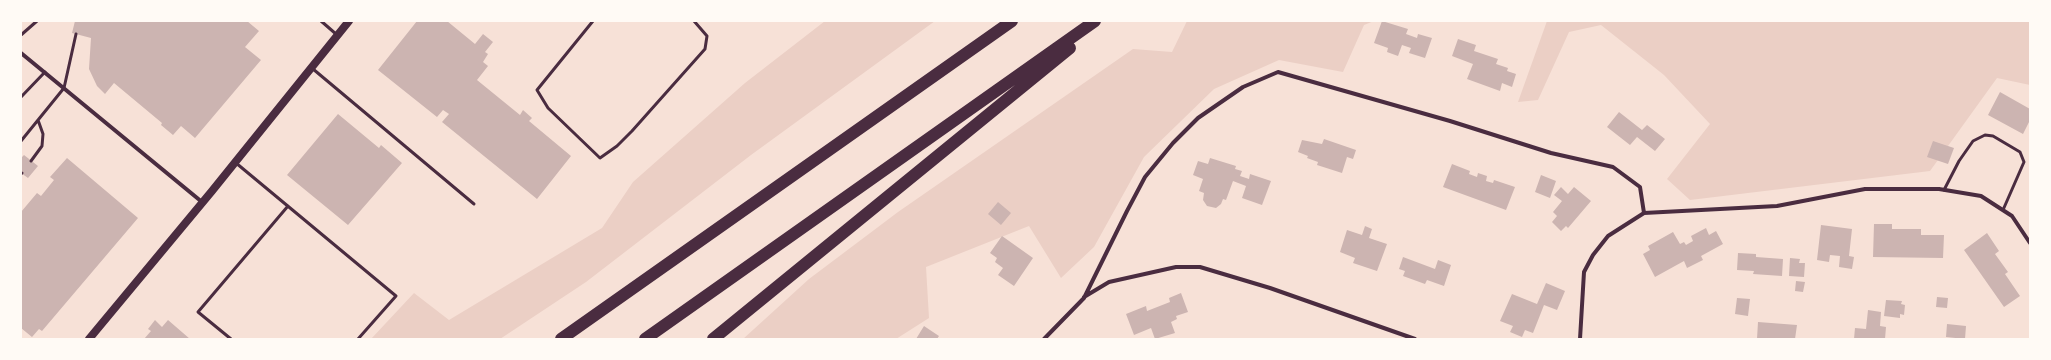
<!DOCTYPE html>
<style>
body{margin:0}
#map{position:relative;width:2051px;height:360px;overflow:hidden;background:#f7e1d7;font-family:Manrope,sans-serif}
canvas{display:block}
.frame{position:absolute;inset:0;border:22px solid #fffaf5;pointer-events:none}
</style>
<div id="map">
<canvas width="2051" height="360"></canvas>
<div class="frame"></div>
</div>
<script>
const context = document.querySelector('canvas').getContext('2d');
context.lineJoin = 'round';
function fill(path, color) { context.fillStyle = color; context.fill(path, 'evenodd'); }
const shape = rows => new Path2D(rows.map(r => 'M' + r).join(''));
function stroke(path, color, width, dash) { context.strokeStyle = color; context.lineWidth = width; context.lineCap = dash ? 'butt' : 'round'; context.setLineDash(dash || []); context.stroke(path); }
fill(shape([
 [825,21,935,21,751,155,586,282,500,339,371,339,414,293,449,320,602,228,633,182,745,83],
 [1187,21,1374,21,1364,25,1343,72,1279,60,1214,89,1144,157,1094,247,1061,278,1029,226,926,267,929,318,896,339,743,339,809,279,898,212,1133,49,1172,52],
 [1547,21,2030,21,2030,85,1997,78,1930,171,1690,200,1667,179,1710,124,1664,75,1601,25,1569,32,1538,100,1518,102]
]), '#ebcfc5');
fill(shape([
 [75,21,247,21,259,31,245,47,261,60,195,138,181,126,173,135,161,125,162,123,114,83,105,94,97,86,89,69,91,38,72,33],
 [417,21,447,21,475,44,483,34,493,42,485,52,488,54,483,62,488,66,477,80,520,115,523,110,532,118,529,121,571,156,537,199,442,122,449,114,443,110,437,117,378,70],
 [1382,21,1408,29,1406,34,1417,38,1418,34,1432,38,1425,58,1409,53,1411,48,1402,45,1398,56,1387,52,1388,48,1374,43],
 [1458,39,1476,45,1474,51,1498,59,1496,64,1508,68,1507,71,1516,74,1512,87,1502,83,1500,91,1467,79,1473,64,1452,56],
 [2000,92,2030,109,2030,120,2023,134,1988,115],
 [1619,112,1642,130,1647,125,1665,139,1655,151,1637,137,1630,145,1607,127],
 [338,114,379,148,381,145,402,163,348,225,287,175],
 [1324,139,1356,150,1353,159,1347,157,1342,173,1317,165,1318,162,1307,158,1308,156,1298,152,1302,140,1322,144],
 [1933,141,1954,148,1948,164,1927,157],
 [24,155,38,166,28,178,21,173,21,158],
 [67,158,138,218,42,331,39,329,32,337,21,328,21,212,37,193,41,196,54,180,50,177],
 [1210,158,1236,166,1235,169,1242,171,1240,176,1249,179,1250,174,1271,181,1262,205,1242,198,1246,186,1233,181,1226,200,1223,199,1221,204,1216,208,1207,206,1203,200,1204,193,1199,191,1203,179,1193,175,1198,161,1208,164],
 [1452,164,1470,171,1469,174,1477,177,1478,173,1487,176,1486,181,1493,183,1494,180,1515,187,1506,210,1443,187],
 [1541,175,1556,181,1550,198,1535,192],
 [1561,187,1568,194,1574,187,1591,201,1568,228,1566,226,1561,231,1552,222,1557,216,1553,212,1562,201,1554,195],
 [998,202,1011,213,1001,225,988,214],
 [1874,224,1892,224,1892,229,1921,229,1921,235,1944,235,1943,258,1873,257],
 [1821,225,1852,229,1849,256,1854,257,1852,269,1839,267,1840,256,1830,255,1829,262,1817,260],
 [1365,226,1372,229,1369,238,1387,244,1377,271,1353,263,1355,258,1340,252,1347,230,1362,235],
 [1706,228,1709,235,1716,231,1723,244,1701,256,1703,260,1687,268,1684,261,1655,277,1643,254,1650,250,1648,246,1673,232,1680,244,1684,242,1686,245,1693,241,1691,236],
 [1987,233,1999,251,1995,254,2008,272,2005,274,2020,296,2004,307,1964,250],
 [1002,236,1033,258,1014,286,998,275,1003,268,995,262,997,258,990,253],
 [1738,253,1756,254,1756,257,1783,259,1782,276,1753,274,1754,271,1737,270],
 [1403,257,1435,269,1438,260,1451,265,1444,286,1427,280,1425,284,1403,276,1405,271,1399,269],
 [1790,258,1800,259,1799,263,1805,263,1804,277,1789,276],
 [1796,281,1805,282,1803,292,1795,291],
 [1546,283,1565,291,1557,310,1544,305,1533,333,1525,330,1522,337,1510,332,1513,326,1500,321,1512,294,1537,304],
 [1181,293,1188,312,1176,316,1177,319,1171,322,1175,333,1155,339,1151,328,1134,335,1126,314,1146,306,1147,311,1170,302,1169,298],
 [1937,297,1948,298,1947,308,1936,307],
 [1737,298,1750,299,1748,316,1735,314],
 [1886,300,1902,301,1901,304,1905,305,1904,315,1900,314,1900,318,1884,316],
 [1868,310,1881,312,1880,326,1886,327,1885,339,1854,339,1855,328,1866,329],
 [155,320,162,327,168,320,190,339,144,339,151,331,148,329],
 [1758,322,1797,325,1795,339,1757,339],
 [1947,324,1966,326,1965,339,1946,337],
 [924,326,939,336,937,339,916,339]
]), '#ccb4b1');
stroke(shape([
 [321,21,336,34],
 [593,21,537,90,548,108,600,158,617,146,632,131,705,49,707,36,694,21],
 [21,35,37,21],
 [313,69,474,204],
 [21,97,45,72],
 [21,141,64,88,76,34],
 [31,161,42,146,43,134,38,120],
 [236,163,396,296,358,339],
 [21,174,22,173],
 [1944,190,1959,161,1973,141,1985,135,1993,136,2020,152,2024,162,2003,210],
 [231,339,198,312,288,206]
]), '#4a2c40', 3);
stroke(shape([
 [21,53,202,202],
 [1084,297,1109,282,1176,267,1200,267,1270,288,1415,339],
 [1044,339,1084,298,1127,211,1145,177,1173,143,1198,118,1243,87,1278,72,1450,121,1551,153,1613,167,1640,187,1644,213],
 [1580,339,1584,272,1593,255,1608,236,1644,213,1777,206,1865,189,1939,189,1981,196,2012,216,2030,243]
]), '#4a2c40', 4);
stroke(shape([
 [89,339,212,191,349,21]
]), '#4a2c40', 8);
stroke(shape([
 [561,339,1012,21],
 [645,339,1095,21],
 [713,339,1070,48]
]), '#4a2c40', 12);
</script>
